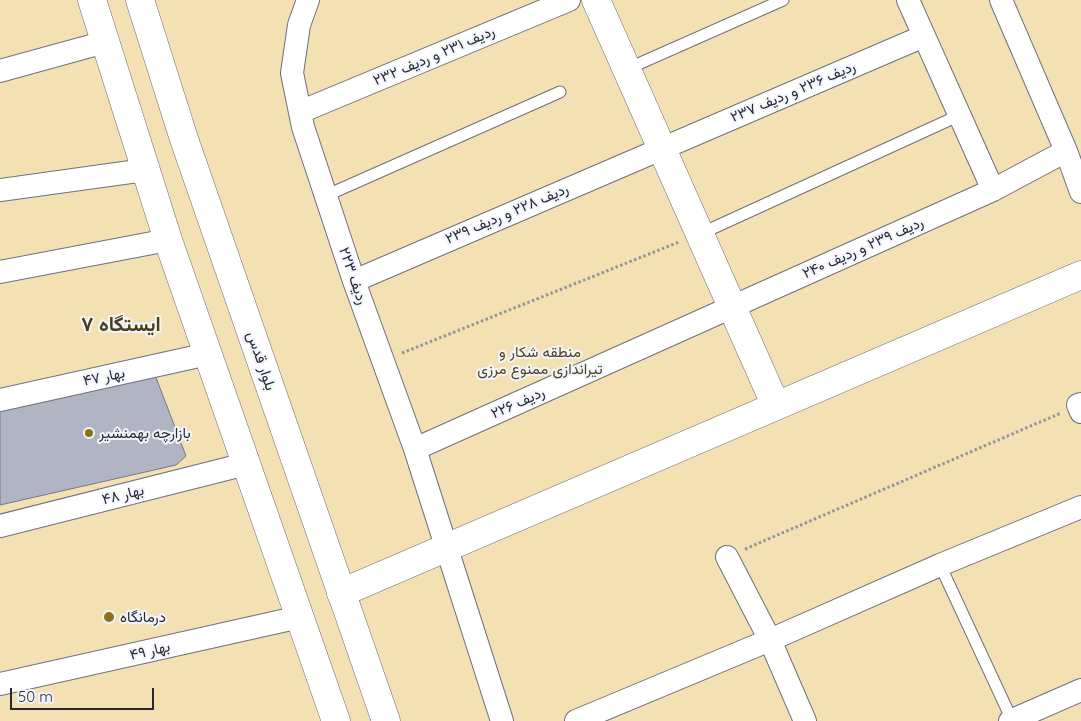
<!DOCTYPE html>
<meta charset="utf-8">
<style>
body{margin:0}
#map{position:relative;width:1081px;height:721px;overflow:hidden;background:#f2f5fe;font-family:Quicksand,sans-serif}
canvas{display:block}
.scale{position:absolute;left:10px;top:688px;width:144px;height:22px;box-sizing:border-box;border:2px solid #282a2f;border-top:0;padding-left:6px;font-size:15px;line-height:18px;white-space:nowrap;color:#282a2f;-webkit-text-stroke:4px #f2f5fe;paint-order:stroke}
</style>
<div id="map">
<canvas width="1081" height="721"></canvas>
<div class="scale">50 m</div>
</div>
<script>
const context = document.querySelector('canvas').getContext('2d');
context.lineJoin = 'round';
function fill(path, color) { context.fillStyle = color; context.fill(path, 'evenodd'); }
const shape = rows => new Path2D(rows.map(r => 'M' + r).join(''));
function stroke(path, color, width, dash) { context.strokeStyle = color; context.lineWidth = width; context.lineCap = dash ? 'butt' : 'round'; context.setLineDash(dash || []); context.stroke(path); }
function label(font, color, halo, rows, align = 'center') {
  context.font = font + ' Quicksand,Vazirmatn,sans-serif'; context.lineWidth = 4; context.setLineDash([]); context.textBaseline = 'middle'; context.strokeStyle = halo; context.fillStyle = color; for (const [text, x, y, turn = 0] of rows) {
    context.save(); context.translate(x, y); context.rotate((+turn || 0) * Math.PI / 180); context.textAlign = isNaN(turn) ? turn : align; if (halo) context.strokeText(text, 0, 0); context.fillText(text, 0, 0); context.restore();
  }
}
fill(shape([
 [0,0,1081,0,1081,721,0,721]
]), '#f3e1b3');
const building = shape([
 [155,375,186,456,176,465,0,505,0,409,155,375]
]);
fill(building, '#b1b4c2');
stroke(building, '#757885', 1);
const lane = shape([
 [627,69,783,0],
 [325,196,560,92],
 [700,234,960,115],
 [940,565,1012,720]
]);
const street = shape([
 [308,0,299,25,292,73,303,127,354,281,415,449,502,721],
 [908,0,993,190],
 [1001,0,1066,151,1081,192],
 [0,71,105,42],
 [300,112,569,0],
 [0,190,145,170],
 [0,272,168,240],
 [354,281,924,36],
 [0,400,208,354],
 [1081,404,1078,405,1081,412],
 [415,449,993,190,1066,151],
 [0,526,246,464],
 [727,557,770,640,805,721],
 [0,684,300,617],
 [576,721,770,640,940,565,1081,507],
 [1010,721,1081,690]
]);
const secondary = shape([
 [596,0,776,406],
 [341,593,1081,275]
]);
const primary = shape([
 [92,0,168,240,336,721],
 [140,0,184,139,386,721]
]);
stroke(lane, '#6d707d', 13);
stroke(street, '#6d707d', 24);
stroke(secondary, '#6d707d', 29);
stroke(primary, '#6d707d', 29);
stroke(shape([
 [402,353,679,242],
 [745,549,1061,413]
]), '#92959c', 3, [2.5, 2.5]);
stroke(lane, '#fff', 11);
stroke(street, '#fff', 22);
stroke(secondary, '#fff', 28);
stroke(primary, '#fff', 28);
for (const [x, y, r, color] of [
 [89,433,5,"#8f7115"],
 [109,617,6,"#8f7115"]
]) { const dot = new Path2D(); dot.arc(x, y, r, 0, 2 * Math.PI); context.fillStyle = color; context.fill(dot); stroke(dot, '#f2f5fe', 2); }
label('15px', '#282a2f', '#f2f5fe', [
 ["ردیف ۲۳۱ و ردیف ۲۳۲",434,56,-23],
 ["ردیف ۲۳۶ و ردیف ۲۳۷",793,92,-23],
 ["ردیف ۲۲۸ و ردیف ۲۳۹",507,214,-23],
 ["ردیف ۲۳۹ و ردیف ۲۴۰",863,248,-24],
 ["ردیف ۲۲۳",353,276,71],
 ["بلوار قدس",261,361,71],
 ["بهار ۴۷",104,377,-12],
 ["ردیف ۲۲۶",518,403,-24],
 ["بهار ۴۸",123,495,-14],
 ["بهار ۴۹",150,651,-13]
]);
label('15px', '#514219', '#f2f5fe', [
 ["منطقه شکار و",540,352],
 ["تیراندازی ممنوع مرزی",540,369]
]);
label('15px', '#282a2f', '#f2f5fe', [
 ["بازارچه بهمنشیر",99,433],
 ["درمانگاه",120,617]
], 'left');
label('bold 20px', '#4b3d15', '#f2f5fe', [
 ["ایستگاه ۷",121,325]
]);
</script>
